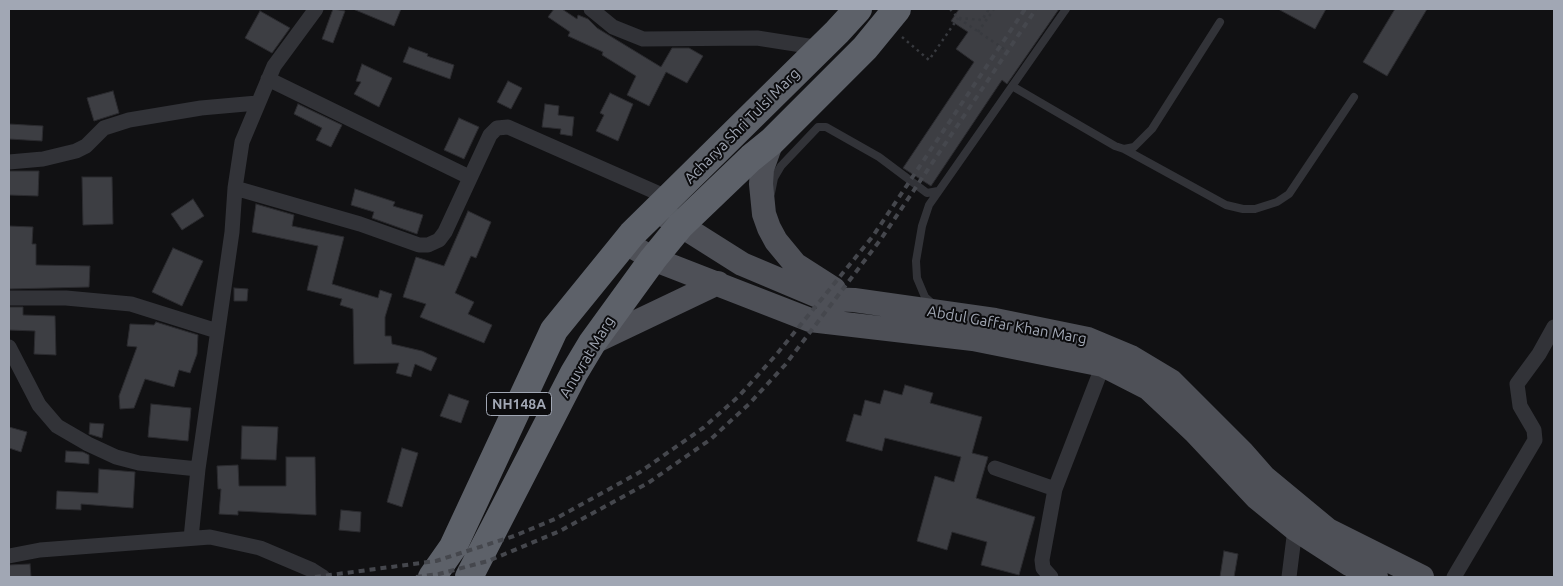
<!DOCTYPE html>
<style>
body{margin:0}
#map{position:relative;width:1563px;height:586px;overflow:hidden;background:#111113;font-family:Ubuntu,sans-serif}
canvas{display:block}
.frame{position:absolute;inset:0;border:10px solid #a1a7b4;pointer-events:none}
</style>
<div id="map">
<canvas width="1563" height="586"></canvas>
<div class="frame"></div>
</div>
<script>
const context = document.querySelector('canvas').getContext('2d');
context.lineJoin = 'round';
function fill(path, color) { context.fillStyle = color; context.fill(path, 'evenodd'); }
const shape = rows => new Path2D(rows.map(r => 'M' + r).join(''));
function stroke(path, color, width, dash) { context.strokeStyle = color; context.lineWidth = width; context.lineCap = dash ? 'butt' : 'round'; context.setLineDash(dash || []); context.stroke(path); }
function label(font, color, halo, rows, align = 'center') {
  context.font = font + ' Ubuntu,sans-serif'; context.lineWidth = 4; context.setLineDash([]); context.textBaseline = 'middle'; context.strokeStyle = halo; context.fillStyle = color; for (const [text, x, y, turn = 0] of rows) {
    context.save(); context.translate(x, y); context.rotate((+turn || 0) * Math.PI / 180); context.textAlign = isNaN(turn) ? turn : align; if (halo) context.strokeText(text, 0, 0); context.fillText(text, 0, 0); context.restore();
  }
}
const building = shape([
 [333,9,345,11,333,43,322,39,333,9],
 [353,9,401,9,394,26,353,9],
 [554,9,562,9,577,19,578,15,588,19,597,28,661,67,672,48,689,48,703,56,687,83,666,72,649,106,627,95,636,76,602,55,603,52,568,36,570,32,548,17,554,9],
 [959,9,1059,9,1007,84,1002,80,931,186,903,168,974,62,956,49,968,32,951,21,959,9],
 [1278,9,1326,9,1315,29,1278,9],
 [1395,9,1427,9,1387,76,1363,62,1395,9],
 [260,11,290,28,272,53,245,38,260,11],
 [409,47,428,54,427,56,454,65,450,79,403,62,409,47],
 [362,64,392,78,379,107,354,94,361,82,356,81,362,64],
 [508,81,522,88,511,109,497,102,508,81],
 [113,91,119,113,94,121,87,98,113,91],
 [610,93,633,104,618,141,596,131,604,115,600,113,610,93],
 [298,104,342,125,331,147,316,140,322,128,294,114,298,104],
 [545,104,559,106,558,115,574,117,572,136,560,134,561,129,542,127,545,104],
 [459,118,479,127,464,159,444,150,459,118],
 [9,124,43,126,42,141,9,139,9,124],
 [9,171,39,171,38,196,9,195,9,171],
 [82,177,112,177,113,224,83,225,82,177],
 [355,189,395,202,393,206,423,215,417,234,372,218,374,212,351,205,355,189],
 [193,199,204,216,182,230,171,214,193,199],
 [256,204,294,215,292,226,344,237,332,284,378,298,380,290,392,294,385,317,385,336,391,336,392,344,422,351,437,358,431,371,415,364,411,377,396,373,399,363,354,364,353,309,340,305,342,299,307,290,318,246,252,232,256,204],
 [468,211,491,222,476,258,471,256,455,293,474,302,468,314,492,325,484,343,420,317,426,304,403,297,416,257,444,266,468,211],
 [9,226,33,227,32,244,36,244,36,265,90,266,89,287,9,289,9,226],
 [173,248,203,261,182,306,152,292,173,248],
 [234,288,248,289,247,301,234,301,234,288],
 [9,307,23,307,23,315,55,316,56,355,34,354,35,331,9,330,9,307],
 [156,322,198,335,197,354,190,373,179,370,174,387,145,379,134,408,120,409,119,396,137,347,127,346,130,324,154,325,156,322],
 [905,385,933,393,930,403,982,417,972,453,988,457,976,498,1035,517,1019,575,981,565,987,542,952,532,947,550,917,541,935,476,954,482,961,457,885,438,882,451,846,441,854,414,861,416,865,400,880,404,884,390,902,395,905,385],
 [449,394,469,401,461,423,440,416,449,394],
 [151,404,191,408,188,441,148,437,151,404],
 [90,423,104,424,102,438,89,434,90,423],
 [242,426,278,427,276,460,241,459,242,426],
 [9,427,27,432,21,452,9,448,9,427],
 [402,448,418,453,402,507,387,502,402,448],
 [66,451,83,452,89,455,89,464,65,462,66,451],
 [286,457,315,457,316,515,238,511,238,515,219,514,221,489,218,489,217,466,238,465,239,486,286,486,286,457],
 [99,469,135,472,133,508,81,504,81,510,56,509,57,491,98,493,99,469],
 [341,510,361,512,360,532,339,530,341,510],
 [1224,551,1238,554,1234,577,1220,577,1224,551],
 [30,564,31,577,9,577,9,565,30,564]
]);
fill(building, '#3d3e43');
stroke(building, '#2b2b2f', 1);
stroke(shape([
 [950,9,958,18,1004,49],
 [959,18,982,20,989,9],
 [978,32,994,9],
 [902,37,929,60,958,18]
]), '#383a3f', 2.5, [2.5, 4]);
stroke(shape([
 [1012,86,1115,146,1124,149,1134,147,1152,129,1220,22],
 [1124,149,1226,205,1243,209,1255,209,1277,202,1289,194,1354,97],
 [771,193,774,178,781,166,818,127,826,127,879,157,927,193,938,191],
 [933,304,925,297,917,278,916,261,922,226,929,205,1066,9]
]), '#323338', 8);
stroke(shape([
 [591,9,613,27,643,39,757,38,821,48],
 [268,79,469,177],
 [9,162,43,159,76,151,86,146,104,128,129,120,201,108,257,103],
 [235,188,360,224,419,245,428,245,439,240,445,232,490,135,497,128,508,127,669,198],
 [9,298,66,298,131,304,217,331],
 [9,347,39,405,57,426,88,444,116,457,139,463,198,469],
 [995,468,1055,489],
 [191,538,198,469,232,232,235,188,242,142,274,66,316,9],
 [9,556,40,550,210,537,260,548,312,570,323,577],
 [1051,577,1043,568,1042,560,1055,489,1103,365],
 [1289,577,1295,529],
 [1454,577,1535,440,1534,430,1520,406,1517,384,1539,354,1554,327]
]), '#323338', 15);
stroke(shape([
 [772,141,762,169,761,184,764,214,769,228,776,241,795,264,834,289],
 [666,216,742,264,825,299,854,300,995,320,1088,339,1131,357,1171,381,1242,452,1264,477,1328,530,1422,577],
 [625,242,653,259,810,320,973,339,1103,365,1148,388,1195,432,1257,498,1295,529,1349,564,1376,577],
 [592,343,718,283]
]), '#4e5057', 24);
stroke(shape([
 [432,577,453,547,554,330,632,234,837,32,858,9],
 [469,577,574,373,592,343,653,259,680,226,751,158,772,141,865,48,897,9]
]), '#5d6169', 28);
stroke(shape([
 [315,577,436,561,514,536,555,519,640,472,703,428,739,396,776,355,873,236,1025,9],
 [416,577,439,574,488,561,560,531,648,483,711,439,749,404,785,365,881,239,1036,9]
]), '#45474d', 4, [6, 5]);
for (const [x, y, w] of [
 [519,404,65]
]) { const box = new Path2D(); box.roundRect(x - w / 2, y - 11.5, w, 23, 4); context.fillStyle = '#0c0c0e'; context.fill(box); stroke(box, '#a1a7b4', 1); }
label('bold 14px', '#a1a7b4', null, [
 ["NH148A",519,404]
]);
label('15px', '#a1a7b4', '#0c0c0e', [
 ["Acharya Shri Tulsi Marg",742,126,-45],
 ["Abdul Gaffar Khan Marg",1007,325,10],
 ["Anuvrat Marg",587,357,-59]
]);
</script>
